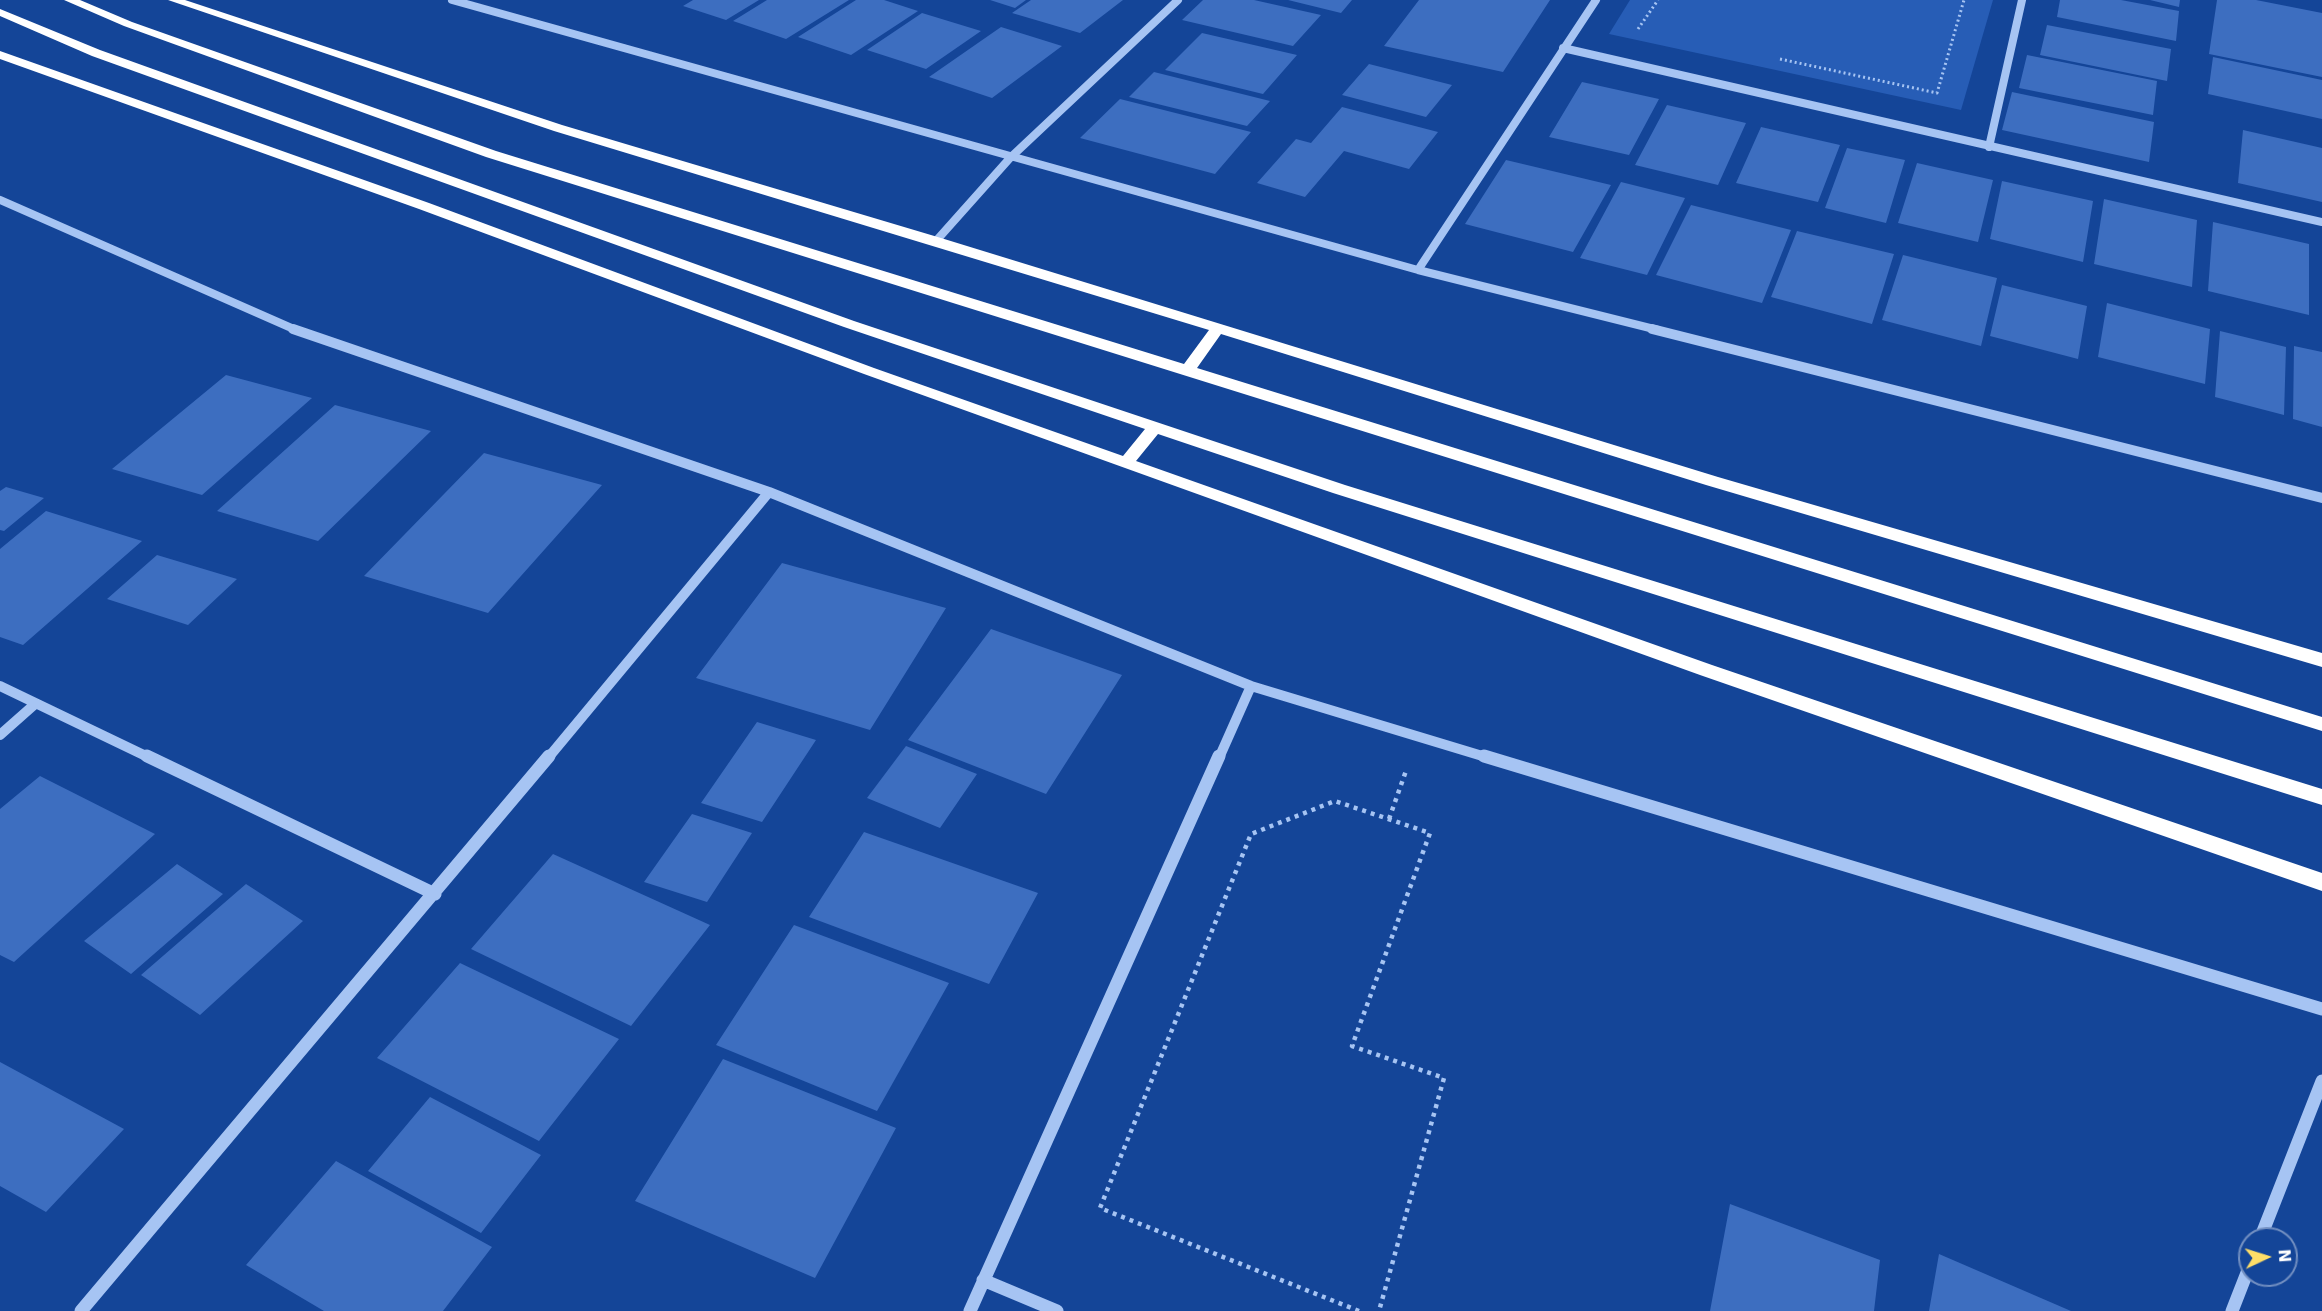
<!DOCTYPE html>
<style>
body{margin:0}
#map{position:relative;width:2322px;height:1311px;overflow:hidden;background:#144598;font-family:"DejaVu Sans",sans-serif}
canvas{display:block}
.north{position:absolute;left:2238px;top:1227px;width:60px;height:60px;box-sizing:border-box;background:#144598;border:2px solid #728fc1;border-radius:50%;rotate:86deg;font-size:16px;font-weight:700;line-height:24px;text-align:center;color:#fff}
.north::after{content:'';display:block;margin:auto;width:21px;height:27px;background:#ffde68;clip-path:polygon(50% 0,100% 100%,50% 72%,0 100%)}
</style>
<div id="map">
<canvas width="2322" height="1311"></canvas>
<div class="north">N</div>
</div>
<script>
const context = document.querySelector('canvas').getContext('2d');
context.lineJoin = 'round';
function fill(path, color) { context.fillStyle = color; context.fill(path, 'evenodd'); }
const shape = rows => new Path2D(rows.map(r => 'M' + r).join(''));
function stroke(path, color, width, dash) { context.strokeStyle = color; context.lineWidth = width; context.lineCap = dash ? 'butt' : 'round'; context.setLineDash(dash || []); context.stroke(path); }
fill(shape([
 [1630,0,1993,0,1961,110,1609,34]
]), '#275db6');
fill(shape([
 [693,0,759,0,726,20,683,6],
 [767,0,849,0,786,39,733,21],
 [856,0,884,0,918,11,851,55,798,37],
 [990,0,1026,0,1015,8],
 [1031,0,1123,0,1080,33,1012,13],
 [1203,0,1254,0,1321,15,1293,46,1182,20],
 [1288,0,1352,0,1341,13],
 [1419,0,1550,0,1503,72,1384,46],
 [2060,0,2121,0,2179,11,2176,41,2057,17],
 [2150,0,2180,0,2179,7],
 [2217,0,2256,0,2322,13,2322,77,2209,54],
 [922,13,981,31,926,69,867,50],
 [2047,25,2171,49,2167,81,2040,55],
 [1001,27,1062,46,992,98,929,77],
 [1202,33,1297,55,1263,94,1165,70],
 [2027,55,2157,81,2153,115,2019,88],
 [2213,57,2322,80,2322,119,2208,94],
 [1369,64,1452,85,1426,117,1342,95],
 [1154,72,1270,101,1247,126,1129,97],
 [1582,82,1659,99,1629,155,1549,137],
 [2012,92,2154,122,2149,162,2002,130],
 [1120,99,1251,132,1215,174,1080,138],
 [1667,105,1746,123,1718,185,1635,165],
 [1342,107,1438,132,1409,169,1344,151,1305,197,1257,183,1296,139,1311,143],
 [1761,127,1840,145,1818,202,1736,183],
 [2243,130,2322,148,2322,202,2238,183],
 [1847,148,1905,160,1886,223,1825,208],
 [1506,160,1611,185,1573,252,1465,224],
 [1917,163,1993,180,1978,242,1898,223],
 [2002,181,2093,201,2083,262,1990,239],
 [1621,182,1685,198,1647,275,1580,258],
 [2104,199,2197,220,2192,287,2094,264],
 [1691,205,1791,230,1762,303,1656,275],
 [2213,222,2309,244,2309,315,2208,291],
 [1797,231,1894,254,1872,324,1771,297],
 [1903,255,1997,278,1981,346,1882,320],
 [2002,285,2087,306,2078,359,1990,336],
 [2107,303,2210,329,2205,384,2098,357],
 [2220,331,2286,347,2284,415,2215,397],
 [2294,346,2322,352,2322,427,2293,419],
 [226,375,312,398,202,495,112,469],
 [335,405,431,431,318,541,217,511],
 [484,453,602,485,488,613,364,576],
 [6,487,44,498,4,531,0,530,0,491],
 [46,511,142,541,23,645,0,637,0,549],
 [157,555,237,579,188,625,107,599],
 [782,563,946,608,870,730,696,678],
 [991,629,1122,675,1046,794,908,740],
 [757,722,816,740,762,822,701,803],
 [906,746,977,774,940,828,867,798],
 [40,776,155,834,14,962,0,955,0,809],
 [692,814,752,833,707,902,644,882],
 [864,832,1038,893,989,984,809,917],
 [553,854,710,925,631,1026,471,949],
 [177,864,223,894,131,974,84,941],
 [246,884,303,921,200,1015,141,975],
 [794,925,949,983,877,1111,716,1045],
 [460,963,619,1039,539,1141,377,1058],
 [723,1059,896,1128,815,1278,635,1201],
 [0,1062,124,1129,46,1212,0,1186],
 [430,1097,541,1155,481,1233,368,1171],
 [336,1161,492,1247,443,1311,324,1311,246,1265],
 [1730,1204,1880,1260,1874,1311,1710,1311],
 [1939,1254,2071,1311,1929,1311]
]), '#3d6ec0');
stroke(shape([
 [1638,29,1658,0],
 [1780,59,1937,93,1964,0]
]), '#a6c4f3', 3, [2, 3]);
stroke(shape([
 [1389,819,1407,768],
 [1359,1311,1100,1208,1251,834,1335,801,1430,833,1352,1046,1444,1078,1379,1311]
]), '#a6c4f3', 4.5, [4, 5]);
stroke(shape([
 [452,0,1418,270,1658,330],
 [1563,48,2322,222],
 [1989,147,2022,0],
 [0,200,296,330],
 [936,241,1010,158,1178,0],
 [1418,270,1596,0]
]), '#a6c4f3', 8);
stroke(shape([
 [293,329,769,492,1251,686,1489,758],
 [1652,329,2322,498],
 [0,686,150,758],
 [0,735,35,704],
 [548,758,769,492],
 [1219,758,1251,686]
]), '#a6c4f3', 10);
stroke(shape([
 [147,756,435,894],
 [1484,756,2322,1009],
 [2260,1239,2322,1081],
 [983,1280,1057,1311],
 [81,1311,549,756],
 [970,1311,1219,756],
 [2232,1311,2250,1265]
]), '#a6c4f3', 13);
fill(shape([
 [64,0,80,0,132,22,496,151,1184,364,1209,330,554,131,168,0,185,0,562,125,941,238,1718,477,2322,653,2322,667,1706,485,1221,334,1197,368,2322,717,2322,731,486,157,124,26,64,0],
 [0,9,100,50,854,321,1345,485,2322,789,2322,805,1333,493,1158,434,1136,461,1712,665,2322,873,2322,891,1700,675,864,374,419,209,0,59,0,51,429,203,874,368,1123,456,1145,429,844,327,92,56,0,16,0,9]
]), '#fff');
</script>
